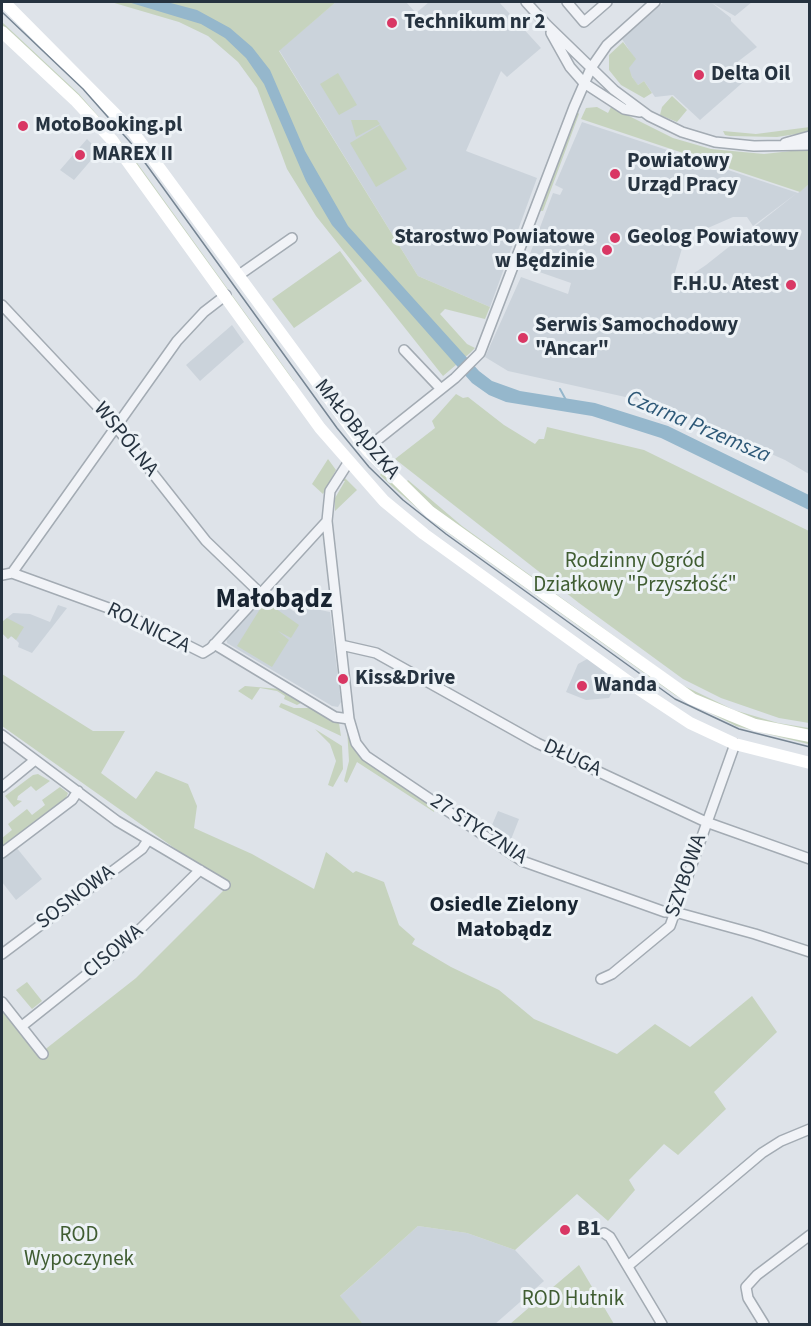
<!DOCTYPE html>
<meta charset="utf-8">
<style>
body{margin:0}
#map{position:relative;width:811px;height:1326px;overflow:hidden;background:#dee3e9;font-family:"Source Sans 3",sans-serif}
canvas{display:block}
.frame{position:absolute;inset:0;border:3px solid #263340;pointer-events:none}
</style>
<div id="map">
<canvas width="811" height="1326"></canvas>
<div class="frame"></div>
</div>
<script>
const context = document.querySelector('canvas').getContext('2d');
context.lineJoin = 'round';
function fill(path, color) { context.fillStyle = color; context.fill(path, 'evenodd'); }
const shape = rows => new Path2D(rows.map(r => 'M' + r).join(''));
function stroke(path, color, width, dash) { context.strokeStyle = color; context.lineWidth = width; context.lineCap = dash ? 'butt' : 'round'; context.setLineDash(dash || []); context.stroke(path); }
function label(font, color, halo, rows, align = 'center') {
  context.font = font + ' "Source Sans 3",sans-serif'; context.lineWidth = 6; context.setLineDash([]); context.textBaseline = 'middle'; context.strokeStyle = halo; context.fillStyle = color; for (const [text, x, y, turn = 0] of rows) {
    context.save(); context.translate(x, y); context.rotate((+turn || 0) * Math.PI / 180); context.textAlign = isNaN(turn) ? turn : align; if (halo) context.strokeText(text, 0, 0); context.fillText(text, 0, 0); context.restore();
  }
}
fill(shape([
 [336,2,406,2,416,13,429,2,499,2,541,48,507,77,501,71,466,151,537,178,490,307,418,276,279,50],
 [664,2,752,2,735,16,712,3,731,18,731,21,757,47,736,63,749,77,700,120,673,95,655,97,644,81,638,85,633,79,628,68,635,59,622,39],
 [582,122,798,193,809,184,809,474,785,460,674,411,648,402,508,371,485,357,521,277,568,294,571,283,525,267,553,193,560,195,563,189,555,185],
 [797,193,706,265,681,282,673,279,685,238,733,217,747,217,753,226],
 [87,139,99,151,74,180,60,170],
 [232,325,244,342,200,381,186,365],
 [267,595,300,615,306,607,330,612,341,702,338,707,332,706,227,643,226,636],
 [58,605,67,608,32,653,18,647,19,643,12,636,8,639,2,633,2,622,13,613,30,614,50,622],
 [589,658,619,679,609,698,586,700,566,692,578,664],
 [498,811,519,819,510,842,489,832],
 [16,847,42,879,16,900,2,882,2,858],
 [418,1226,467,1233,515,1250,544,1281,495,1324,363,1324,339,1297]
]), '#cbd3db');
fill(shape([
 [111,2,336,2,279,51,418,276,490,307,485,319,445,309,440,314,467,344,475,348,470,353,443,376,316,216,287,169,257,88,238,62,208,36,179,22],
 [2,22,79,94,127,149,294,381,292,383,64,83,2,26],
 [623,42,636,59,629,68,632,77,638,85,644,81,652,93,644,98,621,85,609,70,609,55],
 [338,73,357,105,339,115,320,84],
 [672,96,687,110,677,122,660,115,662,107],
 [597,107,608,113,611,107,673,138,711,149,764,154,809,149,809,184,800,192,581,119,586,108],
 [577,111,579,114,543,211,540,211],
 [351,120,377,120,380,124,356,137],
 [380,125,407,169,376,187,350,143],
 [810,127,809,132,777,137,730,136,725,135,723,131,756,134],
 [340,251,362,281,294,328,272,299],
 [456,394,463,398,468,397,504,425,535,444,539,439,544,439,547,427,644,450,809,531,809,723,779,718,721,698,683,679,579,603,395,459,435,428,432,421],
 [328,459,336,470,323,494,312,484],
 [382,472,447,530,676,694,728,720,809,740,808,744,736,726,675,695,436,524,395,489,380,475],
 [345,478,357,490,335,511,335,498,345,481,341,481],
 [408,480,462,526,682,685,734,710,778,723,809,728,809,732,771,725,700,699,434,509,406,482],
 [265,601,299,625,291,638,278,631,289,640,272,667,237,646],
 [7,618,24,627,16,640,11,636,8,639,2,633,2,622],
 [2,674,93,731,125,731,101,773,136,799,156,771,188,784,197,806,194,828,252,854,314,889,326,852,353,873,356,871,384,882,399,925,415,939,412,944,451,967,499,990,534,1019,617,1054,655,1024,690,1047,752,996,777,1032,714,1092,726,1109,678,1155,664,1144,629,1180,635,1190,608,1221,577,1194,515,1250,467,1233,418,1226,340,1296,363,1324,2,1324,2,1007,38,1055,136,978,231,883,187,857,2,726],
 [245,686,280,689,303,702,297,705,284,699,285,696,277,691,260,688,252,700,238,691],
 [281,703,294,708,313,708,339,723,341,736,279,707],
 [347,728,359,755,389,778,435,807,434,812,357,762,347,783,344,781,349,761],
 [315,729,342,746,343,769,333,787,328,785,336,761,330,744],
 [38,774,50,781,36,791,31,786,18,796,17,800,22,801,14,807,5,796,33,775],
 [60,787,68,793,66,798,2,848,2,838,12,830,8,824,27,809,32,815,45,805,42,800],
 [27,982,42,1001,32,1009,16,990],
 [579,1265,614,1324,510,1324,532,1305]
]), '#c6d3be');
fill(shape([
 [128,2,167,2,197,10,230,28,252,47,270,70,305,151,348,226,479,371,492,381,520,391,595,403,668,426,809,495,809,510,661,438,592,416,506,402,489,395,472,383,332,225,306,181,264,84,246,58,225,38,201,24]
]), '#95b7cc');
stroke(shape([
 [560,389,566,400]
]), '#95b7cc', 2);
const street = shape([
 [526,2,547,25,614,90,649,116,682,132,715,142,754,146,810,145],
 [567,2,584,22,607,2],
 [551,33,570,67,584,83,624,109,640,112],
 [785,143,810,136],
 [239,275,292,238],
 [2,305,113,423,206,541,260,593],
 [404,350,441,389],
 [366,449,455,378,480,353,574,107,591,68,607,45,655,2],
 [348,463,330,491,327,521,349,719,356,743,366,756,522,861,665,912,675,912,755,934,810,952],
 [12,573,177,341,204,312,226,295],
 [2,575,12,573,125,614,203,653,211,648,327,521],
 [214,644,335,717,349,719],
 [341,645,376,653,537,743,706,822,810,859],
 [2,735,117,821,225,885],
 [2,787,35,760],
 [2,853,72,800,78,791],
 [2,954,142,849,148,840],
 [601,979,612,974,670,926,735,744],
 [2,1002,43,1054],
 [22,1026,125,944,200,870],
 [604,1233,610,1237,662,1324],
 [628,1266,762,1153,781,1141,810,1129],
 [764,1324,748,1298,746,1287,757,1275,810,1235]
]);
stroke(street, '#a3abb3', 12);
stroke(street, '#f1f3f7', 9);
stroke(shape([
 [4,2,133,132,366,449,430,512,692,699,755,725,810,736],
 [2,32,75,100,112,140,320,428,384,501,424,534,640,690,690,723,735,744,810,763]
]), '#fff', 12);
stroke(shape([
 [2,12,83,89,130,142,337,428,369,467,403,500,446,534,675,699,739,729,810,747]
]), '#768593', 1.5);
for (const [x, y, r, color] of [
 [392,23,6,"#d93764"],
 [699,75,6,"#d93764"],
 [23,126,6,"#d93764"],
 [80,155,6,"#d93764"],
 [615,174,6,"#d93764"],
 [615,238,6,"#d93764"],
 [607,250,6,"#d93764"],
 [791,285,6,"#d93764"],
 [523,338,6,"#d93764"],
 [343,679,6,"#d93764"],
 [582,686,6,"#d93764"],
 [565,1230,6,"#d93764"]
]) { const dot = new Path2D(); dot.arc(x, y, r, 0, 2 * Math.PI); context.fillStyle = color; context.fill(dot); stroke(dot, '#edf2f6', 2); }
label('bold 21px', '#263340', '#edf2f6', [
 ["Technikum nr 2",404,23],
 ["Delta Oil",711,75],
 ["MotoBooking.pl",35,126],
 ["MAREX II",92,155],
 ["Powiatowy",627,162],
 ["Urząd Pracy",627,186],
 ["Starostwo Powiatowe",595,238,"right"],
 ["w Będzinie",595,262,"right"],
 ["Geolog Powiatowy",627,238],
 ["F.H.U. Atest",779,285,"right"],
 ["Serwis Samochodowy",535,326],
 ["\"Ancar\"",535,350],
 ["Kiss&Drive",355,679],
 ["Wanda",594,686],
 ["B1",577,1230]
], 'left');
label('21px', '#263340', '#edf2f6', [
 ["MAŁOBĄDZKA",356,430,51],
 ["WSPÓLNA",125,440,51],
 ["ROLNICZA",148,629,26],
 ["DŁUGA",572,759,25],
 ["27 STYCZNIA",478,830,33],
 ["SZYBOWA",687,876,-71],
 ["SOSNOWA",76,898,-37],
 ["CISOWA",114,952,-40]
]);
label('21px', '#405d32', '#edf2f6', [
 ["Rodzinny Ogród",635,562],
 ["Działkowy \"Przyszłość\"",635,586],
 ["ROD",79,1236],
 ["Wypoczynek",79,1260],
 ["ROD Hutnik",573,1300]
]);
label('italic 22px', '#2d5877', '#edf2f6', [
 ["Czarna Przemsza",698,428,23]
]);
label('bold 22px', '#182431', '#edf2f6', [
 ["Osiedle Zielony",504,906],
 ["Małobądz",504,931]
]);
label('bold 27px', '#182431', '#edf2f6', [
 ["Małobądz",274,601]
]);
</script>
